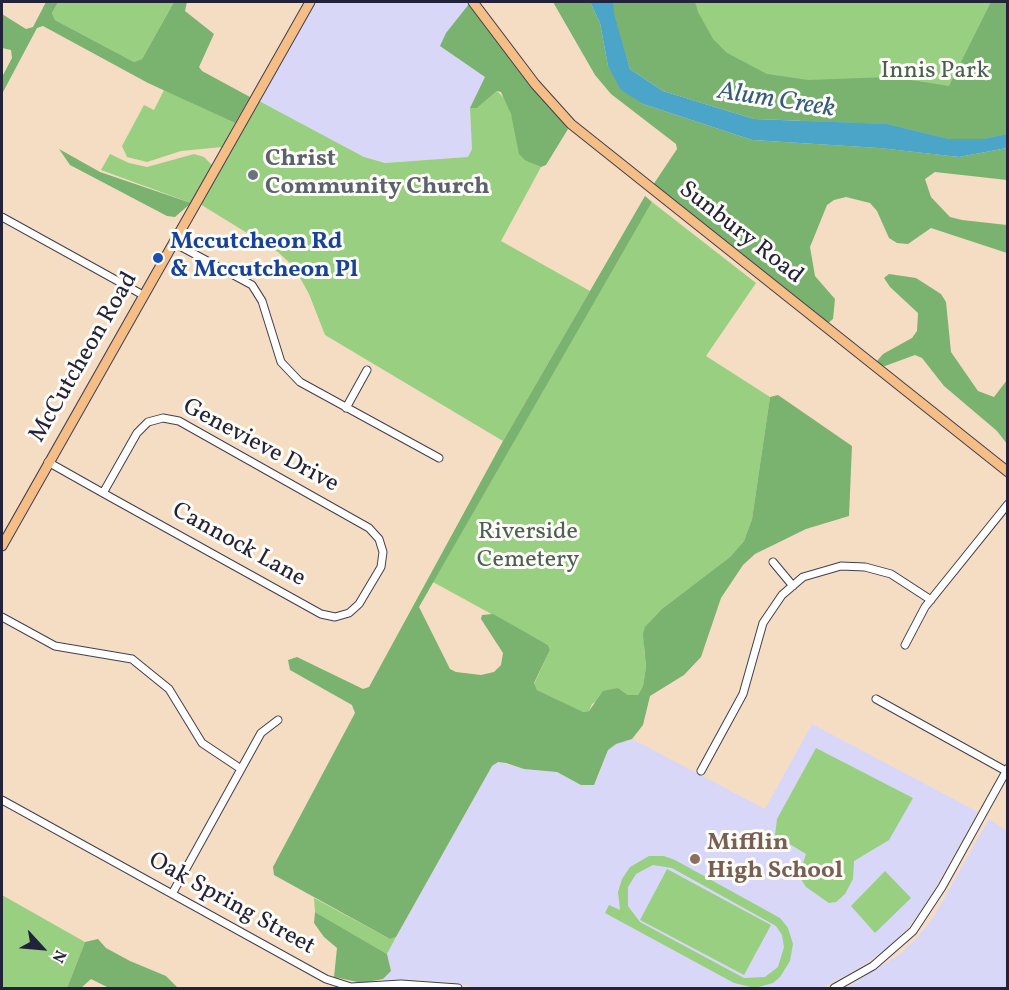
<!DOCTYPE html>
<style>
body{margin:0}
#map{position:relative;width:1009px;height:990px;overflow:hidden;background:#f5ddc3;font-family:Vollkorn,serif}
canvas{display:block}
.frame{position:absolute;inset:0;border:3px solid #22223b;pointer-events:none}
.north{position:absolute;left:12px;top:918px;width:60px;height:60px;-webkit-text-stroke:4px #fdfcf7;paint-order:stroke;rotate:116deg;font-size:16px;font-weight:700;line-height:24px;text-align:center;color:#22223b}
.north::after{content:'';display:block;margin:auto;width:21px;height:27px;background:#22223b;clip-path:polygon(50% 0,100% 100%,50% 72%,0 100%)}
</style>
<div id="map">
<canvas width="1009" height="990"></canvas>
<div class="frame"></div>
<div class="north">N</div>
</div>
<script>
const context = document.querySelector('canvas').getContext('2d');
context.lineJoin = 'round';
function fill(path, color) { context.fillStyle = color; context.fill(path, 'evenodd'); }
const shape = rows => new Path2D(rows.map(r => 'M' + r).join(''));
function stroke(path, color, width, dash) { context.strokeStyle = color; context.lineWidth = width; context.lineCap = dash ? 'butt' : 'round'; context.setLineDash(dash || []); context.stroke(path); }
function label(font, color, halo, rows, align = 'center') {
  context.font = font + ' Vollkorn,serif'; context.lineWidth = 6; context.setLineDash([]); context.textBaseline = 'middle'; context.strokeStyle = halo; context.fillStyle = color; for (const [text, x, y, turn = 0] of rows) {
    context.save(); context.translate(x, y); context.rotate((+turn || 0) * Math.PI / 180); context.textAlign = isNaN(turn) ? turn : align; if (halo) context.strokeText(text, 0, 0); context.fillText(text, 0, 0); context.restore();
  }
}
fill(shape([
 [311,2,471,2,486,77,470,108,472,149,468,157,385,163,364,157,256,100],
 [812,724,978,812,925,906,908,928,884,951,862,966,823,988,477,988,449,982,412,980,383,983,383,979,391,971,387,954,396,937,492,766,498,762,524,769,557,772,581,785,598,777,608,750,615,744,632,739,765,809],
 [989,819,1007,831,1007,988,846,988,900,954,917,938,934,916]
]), '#d9d7f7');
fill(shape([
 [58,2,174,2,142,59,134,62,55,20,52,13],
 [600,2,1007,2,1007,146,828,137],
 [164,90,235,123,222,147,181,151,147,162,127,157,122,146,144,105,154,110],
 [497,91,507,101,526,161,541,167,501,241,590,291,503,441,325,335,309,294,294,267,278,252,200,204,259,101,364,157,385,163,468,157,472,149,470,108,477,108],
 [110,154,129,163,147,167,194,154,204,157,212,165,191,203,101,170],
 [652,202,756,283,706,356,770,397,752,519,744,541,730,557,663,608,644,647,646,667,643,686,638,695,628,695,618,688,592,704,589,711,582,712,537,690,534,684,550,650,548,645,433,582],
 [816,748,913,798,889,840,854,861,853,879,845,894,836,902,829,903,806,887,799,876,806,854,775,835,777,819],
 [649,856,664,856,675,860,780,918,788,928,793,944,790,961,780,977,773,983,755,988,734,983,605,913,609,905,620,910,618,892,622,879,630,867],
 [653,865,672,868,776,926,782,935,784,947,778,967,765,977,744,978,640,922,628,906,628,887,636,874],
 [667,869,771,925,744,975,640,920],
 [885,871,911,898,875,933,851,906],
 [2,895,85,942,67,988,2,988],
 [314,898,390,939,396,937,387,954,315,912]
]), '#98cf81');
fill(shape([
 [46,2,58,2,52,13,55,20,134,62,142,59,174,2,187,2,185,11,214,34,199,67,202,71,250,97,235,123,148,83,43,26,37,28,2,94,2,77,12,58,11,50,2,48,2,14,26,29,33,27],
 [553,2,590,2,600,23,608,66,643,104,752,140,880,148,959,157,1007,148,1007,180,935,172,925,179,931,197,950,217,962,220,1007,225,1007,253,931,228,908,244,897,243,889,238,877,211,870,203,846,197,834,200,827,205,810,247,815,276,835,299,833,319,828,323,651,188,677,149,676,144,611,94,595,75],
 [613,2,695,2,698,12,713,39,727,53,767,74,808,80,891,77,949,86,991,2,1007,2,1007,134,983,139,949,139,887,124,754,119,663,91,630,69,613,14],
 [469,4,568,129,546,165,541,167,526,161,519,154,511,114,501,92,497,91,477,108,470,108,485,77,440,46,446,33],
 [59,149,100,172,191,203,175,217,167,216,70,165],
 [645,196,652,202,419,607,450,669,456,672,481,675,494,672,501,665,503,653,481,619,482,615,493,614,548,645,550,650,534,683,537,690,583,712,589,711,603,691,618,688,628,695,638,695,643,686,646,667,643,634,645,627,663,608,730,557,744,541,752,519,770,397,778,395,852,446,849,516,806,529,755,554,743,565,721,598,701,657,684,675,650,696,643,725,632,739,616,744,608,750,594,785,581,785,557,772,524,769,506,763,498,762,492,766,396,937,390,939,274,875,273,867,355,713,352,705,290,670,288,660,297,657,363,689,369,687,503,441],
 [889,274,916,278,941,294,946,302,951,352,978,391,994,397,1007,380,1007,444,997,431,944,386,922,358,915,355,885,366,879,365,877,361,883,354,912,338,917,331,918,313,890,287,884,278],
 [315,912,387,954,391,971,383,979,362,983,334,977,337,948,324,937,314,923],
 [98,939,106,948,130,961,166,976,178,988,109,988,91,979,81,988,67,988,85,942]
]), '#7ab26f');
fill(shape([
 [590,2,613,2,614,14,630,69,663,91,754,119,887,124,949,139,983,139,1007,134,1007,148,959,157,879,148,752,140,643,104,621,90,608,66,600,23]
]), '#4ba5c9');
const minor = shape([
 [2,217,143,295],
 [174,243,252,285,262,301,281,362,300,382,439,458],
 [346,408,367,370],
 [48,462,103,493,321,614,335,617,349,613,359,604,381,567,383,552,379,539,369,528,179,421,163,418,148,422,137,433,103,493],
 [773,562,793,586],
 [2,617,55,646,132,659,169,689,202,743,241,769],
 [905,645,925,607,1008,504],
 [876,699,1006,771],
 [701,771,743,694,763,623,782,595,803,577,841,566,865,567,891,574,931,600],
 [2,800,326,979,351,987,401,984,458,988],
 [172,894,261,733,278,720],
 [834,988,873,966,913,931,942,887,1008,768]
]);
const major = shape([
 [473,2,535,84,571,124,1008,472],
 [2,546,310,2]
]);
stroke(minor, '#423e4f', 9);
stroke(major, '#423e4f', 11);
stroke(minor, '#fff', 7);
stroke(major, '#f6be87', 9);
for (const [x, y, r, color] of [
 [253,175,6,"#6b7280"],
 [158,258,6,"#1a4fb4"],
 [695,859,6,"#8d6e63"]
]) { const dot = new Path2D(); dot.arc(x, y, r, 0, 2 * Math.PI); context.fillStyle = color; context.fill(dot); stroke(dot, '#fdfcf7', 2); }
label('24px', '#4b5f54', '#fdfcf7', [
 ["Innis Park",935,73],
 ["Riverside",528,534],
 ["Cemetery",528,562]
]);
label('bold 24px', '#5b616d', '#fdfcf7', [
 ["Christ",265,161],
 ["Community Church",265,189]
], 'left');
label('24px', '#22223b', '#fdfcf7', [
 ["Sunbury Road",740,234,38],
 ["McCutcheon Road",85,358,-60],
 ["Genevieve Drive",260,447,28],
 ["Cannock Lane",238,546,29],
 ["Oak Spring Street",231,905,29]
]);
label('bold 24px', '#164399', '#fdfcf7', [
 ["Mccutcheon Rd",170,244],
 ["& Mccutcheon Pl",170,272]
], 'left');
label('bold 24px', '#785e54', '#fdfcf7', [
 ["Mifflin",707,845],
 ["High School",707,873]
], 'left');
label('italic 26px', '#345d7b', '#fdfcf7', [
 ["Alum Creek",776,102,9]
]);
</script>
